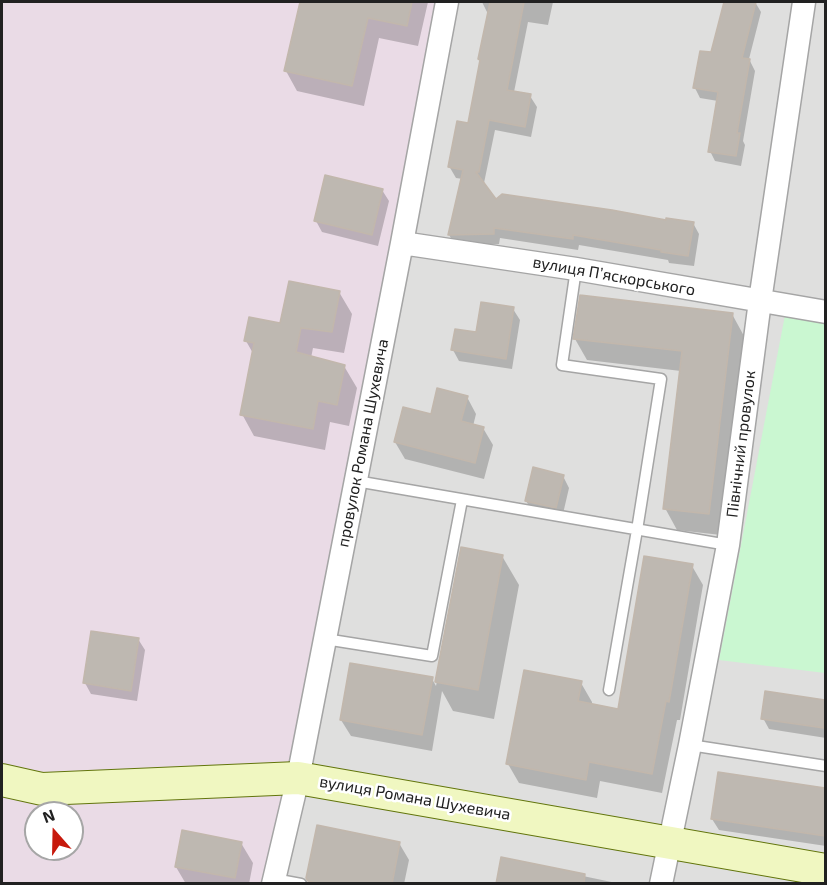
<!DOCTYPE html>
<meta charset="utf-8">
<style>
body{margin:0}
#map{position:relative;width:827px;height:885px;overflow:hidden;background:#f1efe9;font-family:"Exo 2",sans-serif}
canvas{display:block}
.frame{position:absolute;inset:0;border:3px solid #212121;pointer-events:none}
.north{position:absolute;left:24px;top:801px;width:60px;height:60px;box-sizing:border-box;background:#fff;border:2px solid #a6a6a6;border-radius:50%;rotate:340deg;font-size:16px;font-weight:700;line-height:24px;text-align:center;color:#212121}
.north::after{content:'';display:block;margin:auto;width:21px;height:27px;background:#c7190c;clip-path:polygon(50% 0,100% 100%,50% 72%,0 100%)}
</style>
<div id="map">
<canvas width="827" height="885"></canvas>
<div class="frame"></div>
<div class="north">N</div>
</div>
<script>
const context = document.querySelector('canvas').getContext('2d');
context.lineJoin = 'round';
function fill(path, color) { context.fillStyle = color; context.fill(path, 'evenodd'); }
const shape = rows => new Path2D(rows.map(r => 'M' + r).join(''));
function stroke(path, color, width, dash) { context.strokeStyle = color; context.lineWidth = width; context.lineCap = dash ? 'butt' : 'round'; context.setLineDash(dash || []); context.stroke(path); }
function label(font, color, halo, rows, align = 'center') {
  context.font = font + ' "Exo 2",sans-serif'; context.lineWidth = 5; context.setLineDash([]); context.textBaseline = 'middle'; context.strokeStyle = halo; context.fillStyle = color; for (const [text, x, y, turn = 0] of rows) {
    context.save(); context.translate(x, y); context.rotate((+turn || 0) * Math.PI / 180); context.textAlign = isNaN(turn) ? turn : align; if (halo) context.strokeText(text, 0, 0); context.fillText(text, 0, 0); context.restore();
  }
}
fill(shape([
 [445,2,825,2,825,883,273,884]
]), '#dfdfde');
fill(shape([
 [2,2,445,2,273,883,2,884],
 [36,813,72,813,72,849,36,849]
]), '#eadbe6');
fill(shape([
 [785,315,825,322,825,673,719,660]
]), '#caf7d1');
fill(shape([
 [301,2,428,2,418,46,379,38,364,106,297,91,286,71],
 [482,2,553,2,548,25,528,22,514,92,530,96,537,107,531,137,495,130,484,183,482,183,496,201,667,221,693,223,699,234,694,266,669,263,668,260,579,245,578,250,500,238,499,244,456,246,449,235,463,179,456,178,449,166,469,125,481,61,488,14],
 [726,2,755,2,761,12,749,59,755,71,743,141,745,145,741,166,715,161,710,151,718,101,700,98,695,88,712,54],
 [382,190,389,201,378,246,322,232,316,221],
 [339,292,352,314,344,353,313,348,311,358,344,366,357,388,349,426,330,422,325,450,254,436,242,414,254,355,246,341,281,325],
 [513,309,520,320,512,369,459,361,453,350],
 [732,314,744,336,721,535,677,530,665,508,681,371,587,360,575,339],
 [467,397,476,414,473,426,483,428,493,445,484,479,405,459,395,442],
 [563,476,569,488,562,518,533,512,526,501],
 [462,549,502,556,519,585,494,719,453,711,442,691,432,751,351,736,341,720,432,679,436,686],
 [692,566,703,585,680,720,677,720,662,793,600,781,597,798,519,783,508,764,581,683,592,702,592,705,619,711],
 [138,639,145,650,137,701,91,694,85,683],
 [767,693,826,701,826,738,769,729,763,718],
 [719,773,826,789,826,846,719,830,712,819],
 [241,843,253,863,249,884,186,884,176,867],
 [399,843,409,860,404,884,311,884,307,878],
 [502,859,621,884,497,884]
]), '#0003');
const building = shape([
 [300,2,412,2,407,26,368,18,352,86,284,71,300,2],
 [490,2,524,2,507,90,531,94,525,127,489,120,479,172,476,172,496,199,502,194,612,210,666,220,666,218,694,222,688,256,661,252,661,250,573,235,573,239,494,228,494,234,448,235,463,170,448,167,457,121,468,123,480,60,478,59,490,2],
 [724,2,756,2,742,58,750,59,737,133,740,133,736,156,708,152,718,92,693,88,700,51,711,52,724,2],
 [325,175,383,189,372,235,314,221,325,175],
 [289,281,340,291,332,332,301,328,296,352,345,365,337,405,318,401,313,429,240,415,254,343,244,341,249,317,280,323,289,281],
 [580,295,733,313,709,514,663,509,682,351,573,339,580,295],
 [481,302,514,307,506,359,451,350,455,329,476,332,481,302],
 [437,388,468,396,461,421,484,427,475,463,394,442,403,407,431,414,437,388],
 [533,467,564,475,556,508,525,501,533,467],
 [461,547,503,555,478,690,435,682,461,547],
 [644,556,693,564,669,702,666,701,652,774,589,762,586,780,506,764,524,670,582,681,578,701,618,709,644,556],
 [91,631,139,638,131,691,83,683,91,631],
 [350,663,433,677,422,735,340,720,350,663],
 [765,691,825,700,824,728,761,719,765,691],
 [718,772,825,788,825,836,711,819,718,772],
 [317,825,400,842,392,884,321,884,308,881,306,878,317,825],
 [182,830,242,842,235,878,175,867,182,830],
 [501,857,585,874,584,884,496,884,501,857]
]);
fill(building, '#beb8b1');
stroke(building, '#c2b7ac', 1.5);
const lane = shape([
 [576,269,562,365,661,379,637,530,609,690],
 [356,481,728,545],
 [325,639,432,656,462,500],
 [690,745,826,766],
 [274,879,301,884]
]);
const street = shape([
 [402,243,576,269,826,312],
 [273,884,298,778,402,243,447,2],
 [661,884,690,745,728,545,760,301,804,2]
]);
const secondary = shape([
 [2,780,42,789,298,778,826,870]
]);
stroke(lane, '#a5a5a5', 13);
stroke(street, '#a5a5a5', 25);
stroke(secondary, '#62750c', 34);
stroke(lane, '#fff', 10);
stroke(street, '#fff', 22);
stroke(secondary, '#f0f7c1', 32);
label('16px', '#212121', '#fff', [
 ["вулиця Пʼяскорського",614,276,10],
 ["провулок Романа Шухевича",363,443,-79],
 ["Північний провулок",741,444,-83],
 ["вулиця Романа Шухевича",415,798,10]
]);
</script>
